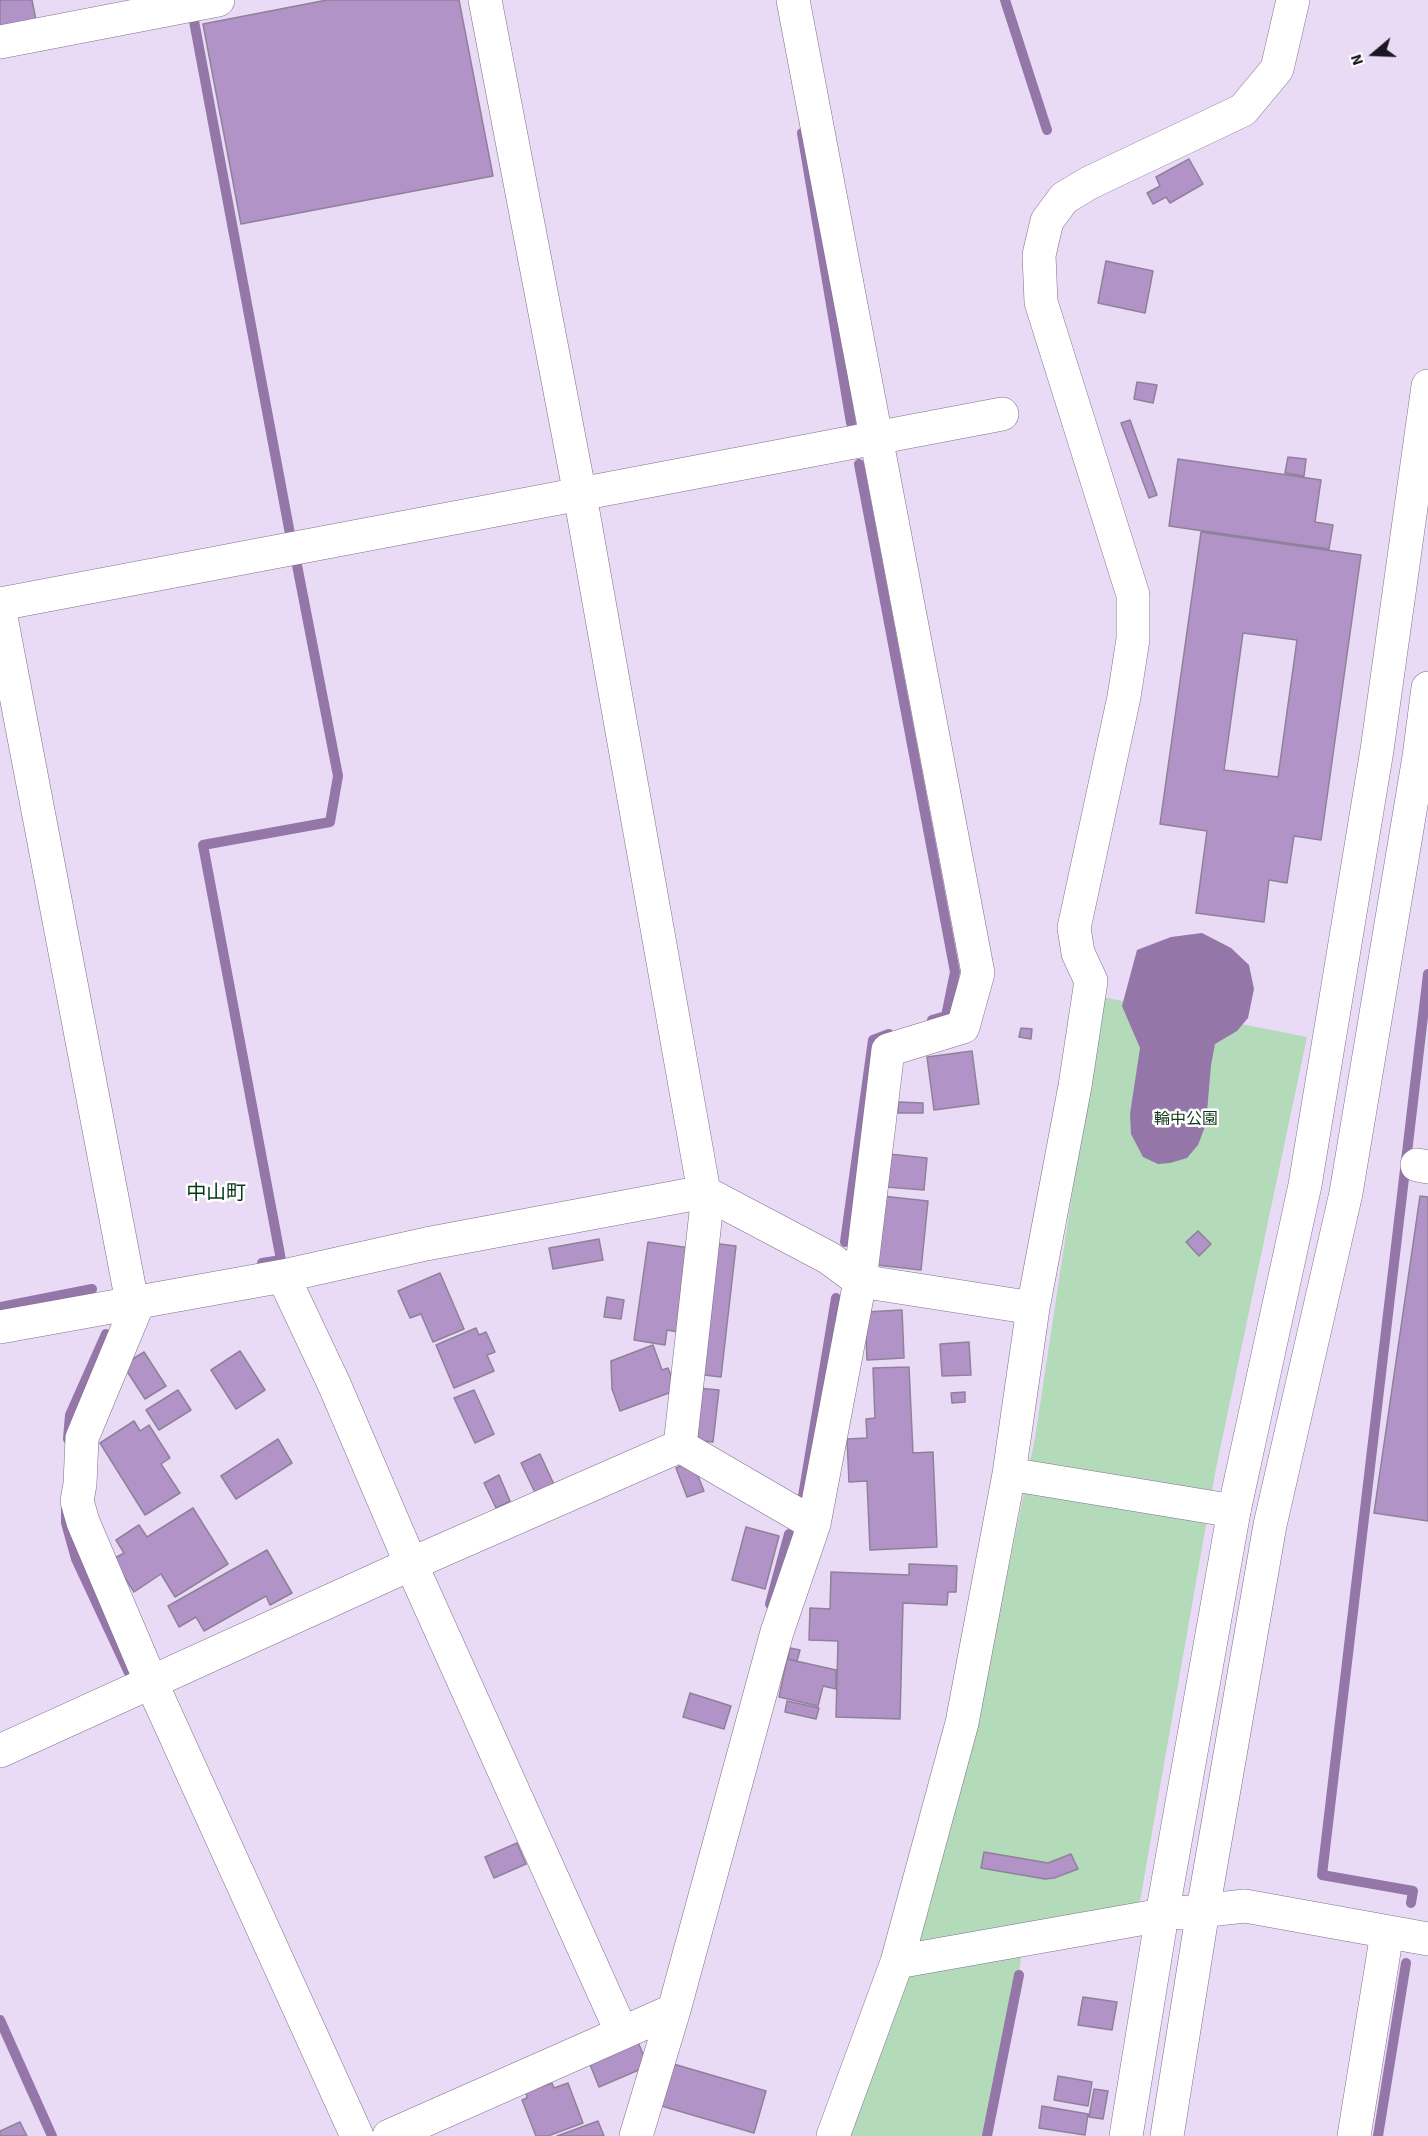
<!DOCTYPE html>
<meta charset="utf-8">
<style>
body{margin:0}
#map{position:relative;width:1428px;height:2136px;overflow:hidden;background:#e9daf5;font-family:"Source Sans 3",sans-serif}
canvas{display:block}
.north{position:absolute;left:1344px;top:24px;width:60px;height:60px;-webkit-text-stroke:4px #fff;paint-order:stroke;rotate:251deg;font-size:16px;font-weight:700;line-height:24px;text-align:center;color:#1c1620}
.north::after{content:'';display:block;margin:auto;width:21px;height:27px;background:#1c1620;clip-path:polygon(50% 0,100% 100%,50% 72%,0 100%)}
</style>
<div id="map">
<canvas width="1428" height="2136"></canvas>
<div class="north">N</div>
</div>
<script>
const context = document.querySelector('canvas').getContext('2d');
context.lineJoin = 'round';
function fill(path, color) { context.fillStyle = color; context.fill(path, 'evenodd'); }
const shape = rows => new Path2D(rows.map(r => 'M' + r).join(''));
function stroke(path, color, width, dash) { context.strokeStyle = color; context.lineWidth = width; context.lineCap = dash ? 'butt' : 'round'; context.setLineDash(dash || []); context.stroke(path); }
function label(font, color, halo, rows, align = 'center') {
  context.font = font + ' "Source Sans 3","Noto Sans JP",sans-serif'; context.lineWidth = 5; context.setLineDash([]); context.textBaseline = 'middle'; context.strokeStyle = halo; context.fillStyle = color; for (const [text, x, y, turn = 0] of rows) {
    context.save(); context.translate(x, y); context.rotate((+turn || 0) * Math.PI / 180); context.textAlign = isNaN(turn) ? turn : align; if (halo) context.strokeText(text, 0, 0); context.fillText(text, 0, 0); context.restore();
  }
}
fill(shape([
 [1102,997,1307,1037,1216,1468,1134,1935,1022,1947,1019,1975,987,2136,847,2136,976,1729,1035,1438]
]), '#b3dab9');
fill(shape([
 [1202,933,1231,948,1249,965,1254,989,1248,1018,1237,1031,1215,1044,1211,1065,1206,1124,1198,1145,1187,1158,1170,1163,1158,1164,1143,1157,1131,1134,1130,1114,1140,1048,1122,1006,1137,950,1171,937]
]), '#9476a9');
stroke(shape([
 [1005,0,1047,130],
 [194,21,290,534],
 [802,133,851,423],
 [859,464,955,972,946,1016,932,1020],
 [845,1242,873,1040,889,1034],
 [262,1263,281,1260,203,845,330,822,338,776,296,560],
 [0,1307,92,1289],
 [68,1439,70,1415,106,1334],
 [803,1496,836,1298],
 [66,1508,66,1523,76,1559,130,1675],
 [770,1604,789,1534],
 [1411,1903,1413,1891,1322,1875,1428,974],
 [0,2020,52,2136],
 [987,2136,1019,1975],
 [1378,2136,1406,1963]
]), '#9476a9', 10);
const building = shape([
 [0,0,32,0,36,20,0,27,0,0],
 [327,0,459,0,493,176,241,224,203,24,327,0],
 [1189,159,1203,184,1170,203,1166,197,1153,204,1147,193,1160,186,1156,177,1189,159],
 [1106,261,1153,271,1145,313,1098,303,1106,261],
 [1137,382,1157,385,1153,403,1134,399,1137,382],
 [1130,420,1157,495,1149,498,1121,423,1130,420],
 [1288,457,1306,459,1304,476,1285,473,1288,457],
 [1178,459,1321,480,1315,522,1333,525,1329,549,1169,526,1178,459],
 [1201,532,1361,555,1321,840,1294,836,1287,883,1269,880,1264,922,1196,913,1207,831,1160,824,1201,532],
 [1243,633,1297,640,1278,777,1224,770,1243,633],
 [1021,1028,1032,1029,1031,1039,1019,1037,1021,1028],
 [972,1051,979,1104,934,1110,927,1057,972,1051],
 [898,1102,923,1103,923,1113,898,1113,898,1102],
 [889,1154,927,1158,924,1190,886,1187,889,1154],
 [882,1196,928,1201,921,1270,876,1265,882,1196],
 [1420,1196,1428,1197,1428,1521,1374,1513,1420,1196],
 [1198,1231,1211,1244,1199,1256,1186,1242,1198,1231],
 [599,1239,603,1260,553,1269,549,1248,599,1239],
 [648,1242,690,1248,678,1332,667,1330,665,1345,634,1340,648,1242],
 [712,1243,736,1246,721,1377,696,1374,712,1243],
 [440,1273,464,1329,433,1342,421,1314,410,1318,398,1291,440,1273],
 [607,1297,624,1300,621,1319,604,1317,607,1297],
 [902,1310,904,1358,867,1360,865,1312,902,1310],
 [476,1328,479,1335,486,1332,495,1352,487,1355,494,1371,454,1388,436,1345,476,1328],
 [969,1342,971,1375,942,1376,940,1344,969,1342],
 [653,1345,662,1370,668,1368,677,1390,620,1411,612,1389,611,1361,653,1345],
 [240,1351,265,1390,236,1409,211,1370,240,1351],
 [144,1352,166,1386,145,1399,123,1365,144,1352],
 [909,1367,913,1453,933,1452,937,1547,870,1550,867,1481,849,1482,847,1439,867,1438,866,1419,875,1418,873,1368,909,1367],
 [698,1388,719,1390,713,1442,692,1440,698,1388],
 [178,1390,191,1410,159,1430,146,1410,178,1390],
 [474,1390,494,1434,475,1443,454,1398,474,1390],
 [965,1392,965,1402,952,1403,951,1393,965,1392],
 [134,1421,140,1431,149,1425,170,1458,161,1464,180,1493,145,1515,100,1443,134,1421],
 [278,1439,292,1463,236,1499,221,1476,278,1439],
 [540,1454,557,1491,538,1499,521,1463,540,1454],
 [692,1461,704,1491,687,1497,676,1468,692,1461],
 [499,1475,510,1501,496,1508,484,1483,499,1475],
 [193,1508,228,1564,175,1597,161,1574,134,1592,113,1559,124,1553,116,1540,139,1525,147,1537,193,1508],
 [746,1527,779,1536,765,1589,732,1580,746,1527],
 [267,1550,292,1593,270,1605,266,1596,204,1631,196,1617,179,1627,168,1606,267,1550],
 [909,1564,957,1566,956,1592,948,1592,947,1605,903,1603,900,1719,836,1717,838,1641,809,1640,810,1608,830,1609,831,1572,909,1575,909,1564],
 [790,1648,800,1650,797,1661,788,1659,790,1648],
 [787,1659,836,1670,836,1689,823,1686,818,1706,779,1697,787,1659],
 [690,1693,731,1706,724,1729,683,1717,690,1693],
 [787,1701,819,1708,816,1719,785,1712,787,1701],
 [517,1843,526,1864,494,1878,485,1857,517,1843],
 [984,1852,1048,1863,1071,1854,1078,1869,1054,1878,1045,1879,981,1868,984,1852],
 [1083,1997,1117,2002,1112,2030,1078,2025,1083,1997],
 [638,2042,648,2066,599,2087,589,2062,638,2042],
 [670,2063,766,2091,754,2133,658,2105,670,2063],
 [1058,2076,1092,2082,1088,2106,1054,2100,1058,2076],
 [552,2083,554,2088,568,2083,583,2123,548,2136,536,2136,522,2100,527,2098,526,2092,552,2083],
 [1094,2089,1108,2091,1103,2119,1089,2117,1094,2089],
 [1042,2106,1088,2114,1085,2135,1039,2128,1042,2106],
 [598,2121,604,2136,557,2136,598,2121],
 [20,2122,27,2136,0,2136,0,2131,20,2122]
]);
fill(building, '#b293c8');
stroke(building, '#8f8199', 1.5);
const minor = shape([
 [485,0,580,495,704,1192],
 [0,42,218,0],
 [0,604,1002,414],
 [0,612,132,1302],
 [1417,1165,1428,1167],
 [283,1276,334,1384,411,1564,622,2033],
 [139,1301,82,1438,80,1484,77,1501,83,1522,151,1682,357,2136],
 [0,1327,283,1276,426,1244,704,1192,829,1258,860,1281,1033,1308],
 [680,1446,708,1194],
 [680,1446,814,1524],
 [1009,1474,1234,1511],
 [0,1751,411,1564,680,1446],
 [897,1962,1162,1915],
 [389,2136,674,2010],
 [636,2136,674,2010,777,1632,814,1524,860,1281,888,1050,963,1027,978,973,793,0],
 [833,2136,897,1962,962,1723,1009,1474,1033,1308,1075,1086,1091,981,1078,953,1074,928,1124,697,1133,639,1133,595,1041,302,1039,255,1047,221,1064,198,1089,183,1243,110,1277,69,1293,0],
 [1354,2136,1387,1933]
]);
const tertiary = shape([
 [1181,1913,1245,1906,1428,1939],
 [1126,2136,1162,1915,1234,1511,1305,1185,1377,750,1428,386],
 [1167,2136,1203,1910,1270,1525,1346,1193,1419,757,1428,688]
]);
stroke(minor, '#7f718a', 34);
stroke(tertiary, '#7f718a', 34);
stroke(minor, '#fff', 33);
stroke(tertiary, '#fff', 33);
label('16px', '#10371a', '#fff', [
 ["輪中公園",1186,1120]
]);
label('20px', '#033715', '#fff', [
 ["中山町",216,1195]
]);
</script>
